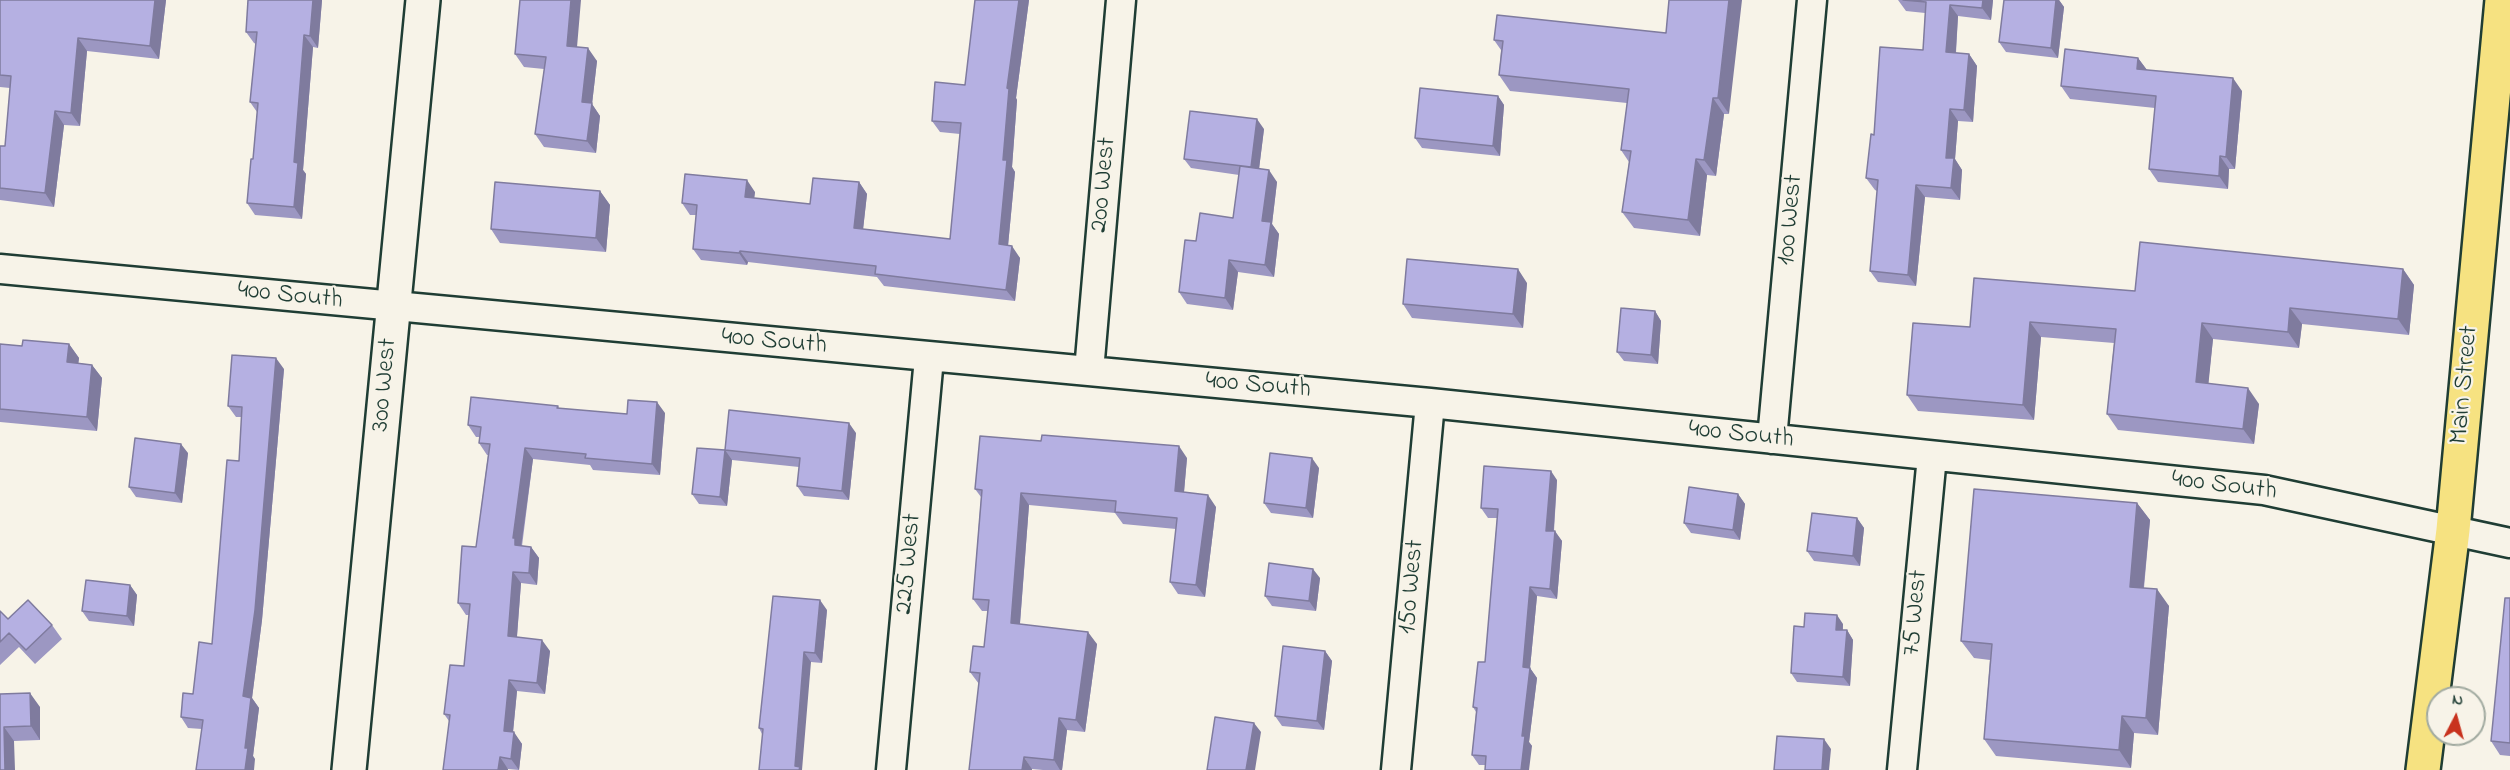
<!DOCTYPE html>
<style>
body{margin:0}
#map{position:relative;width:2510px;height:770px;overflow:hidden;background:#f7f3e8;font-family:"Indie Flower",sans-serif}
canvas{display:block}
.north{position:absolute;left:2426px;top:686px;width:60px;height:60px;box-sizing:border-box;background:#f7f3e8;border:2px solid #a1aaa0;border-radius:50%;rotate:6deg;font-size:16px;font-weight:700;line-height:24px;text-align:center;color:#1f3d34}
.north::after{content:'';display:block;margin:auto;width:21px;height:27px;background:#c8321e;clip-path:polygon(50% 0,100% 100%,50% 72%,0 100%)}
</style>
<div id="map">
<canvas width="2510" height="770"></canvas>
<div class="north">N</div>
</div>
<script>
const context = document.querySelector('canvas').getContext('2d');
context.lineJoin = 'round';
const shape = rows => new Path2D(rows.map(r => 'M' + r).join(''));
function stroke(path, color, width, dash) { context.strokeStyle = color; context.lineWidth = width; context.lineCap = dash ? 'butt' : 'round'; context.setLineDash(dash || []); context.stroke(path); }
function fill(path, color) { context.fillStyle = color; context.fill(path, 'evenodd'); }
function label(font, color, halo, rows, align = 'center') {
  context.font = font + ' "Indie Flower",sans-serif'; context.lineWidth = 4.5; context.setLineDash([]); context.textBaseline = 'middle'; context.strokeStyle = halo; context.fillStyle = color; for (const [text, x, y, turn = 0] of rows) {
    context.save(); context.translate(x, y); context.rotate((+turn || 0) * Math.PI / 180); context.textAlign = isNaN(turn) ? turn : align; if (halo) context.strokeText(text, 0, 0); context.fillText(text, 0, 0); context.restore();
  }
}
const street = shape([
 [0,269,1430,403,2264,490,2510,543],
 [1089,371,1121,0],
 [1772,439,1812,0],
 [891,770,929,358],
 [1396,770,1430,403],
 [1902,770,1932,456]
]);
const secondary = shape([
 [349,770,423,0]
]);
const primary = shape([
 [2423,770,2453,530,2502,0]
]);
stroke(street, '#1f3d34', 33);
stroke(secondary, '#1f3d34', 38);
stroke(primary, '#1f3d34', 38);
stroke(street, '#f7f3e8', 28);
stroke(secondary, '#f7f3e8', 33);
stroke(primary, '#f6e281', 33);
fill(shape([
 [0,0,166,0,159,59,87,51,80,126,64,125,54,207,0,200,0,146,5,146,10,88,0,87],
 [248,0,322,0,318,48,313,47,303,170,306,174,302,219,255,215,247,203,253,159,257,112,250,102,256,44,254,43,246,32],
 [975,0,1029,0,1016,98,1017,100,1012,167,1015,172,1008,246,1020,258,1015,301,884,286,877,277,748,262,747,265,701,260,693,249,696,215,690,215,682,203,755,192,754,198,810,204,859,182,867,194,863,229,950,239,960,134,940,132,932,121,965,85],
 [1669,0,1729,114,1724,114,1716,176,1707,175,1700,236,1634,228,1622,212,1629,162,1621,150,1627,103,1510,91,1499,75,1501,50,1494,40,1666,33],
 [1898,0,1993,0,1991,20,1958,16,1956,53,1969,54,1977,66,1973,122,1958,121,1955,159,1962,170,1960,200,1925,197,1916,286,1878,282,1870,271,1877,191,1875,190,1866,178,1874,135,1923,50,1925,13,1906,11],
 [2004,0,2059,0,2064,7,2058,58,2006,52,1999,42],
 [577,47,597,61,592,104,600,116,596,153,544,147,535,134,544,69,524,67,515,54],
 [2138,58,2147,70,2242,91,2235,169,2229,169,2228,189,2158,182,2149,169,2155,108,2070,99,2061,86],
 [1498,96,1504,105,1500,156,1422,148,1415,138],
 [1264,129,1259,169,1277,182,1272,224,1279,234,1274,277,1238,272,1233,310,1187,304,1179,292,1196,241,1233,218,1239,175,1191,168,1184,159],
 [600,191,610,205,606,252,500,243,491,229],
 [2403,269,2414,285,2409,335,2302,324,2299,348,2213,339,2208,384,2259,404,2254,444,2118,430,2107,414,2114,343,2041,337,2034,420,1918,411,1907,395,1970,327,2135,291],
 [1527,283,1523,328,1412,318,1403,304],
 [1655,311,1661,321,1658,364,1624,361,1617,352],
 [0,344,22,346,69,344,79,358,78,363,92,365,102,378,97,431,0,422],
 [284,369,262,620,252,698,259,708,253,756,255,759,202,729,188,728,181,717,193,694,212,644,239,461,242,417,236,417,228,406],
 [558,406,560,409,627,414,665,413,660,475,593,470,590,465,533,459,522,546,531,547,539,558,537,585,521,583,517,637,550,651,545,694,517,691,513,732,522,744,519,770,508,769,449,721,444,714,464,666,469,615,466,615,458,603,476,547,488,455,487,455,479,443,480,437,476,437,468,425],
 [856,433,849,500,804,496,797,486,799,467,732,460,727,506,699,504,692,494,725,450],
 [188,453,182,503,136,497,129,487],
 [1187,458,1184,492,1216,507,1205,597,1178,594,1170,582,1176,529,1123,524,1115,513,1029,505,1020,624,1097,644,1085,732,1067,730,1062,770,1043,770,1032,769,1032,770,979,684,970,672,984,647,988,611,982,611,973,599,981,497,975,489],
 [1319,468,1313,518,1271,513,1264,503],
 [1557,480,1554,531,1562,541,1557,599,1537,596,1530,668,1537,678,1529,742,1532,746,1485,765,1479,765,1472,755,1476,712,1473,707,1485,662,1497,518,1488,518,1481,508],
 [1738,494,1745,504,1740,540,1691,533,1684,523],
 [2137,503,2150,520,2144,588,2169,606,2158,735,2134,733,2131,768,1996,756,1984,739,1990,660,1974,658,1961,641],
 [1857,518,1864,528,1860,566,1814,561,1807,551],
 [1320,578,1316,611,1272,606,1265,596],
 [130,585,137,595,134,626,89,621,82,611],
 [2510,598,2510,756,2500,755,2491,741],
 [827,610,822,663,811,662,762,734,759,728],
 [0,611,8,619,52,625,62,639,35,664,19,647,0,665],
 [1843,624,1843,630,1847,630,1853,640,1850,686,1797,682,1791,673,1804,627],
 [1325,651,1332,661,1324,730,1282,726,1275,716],
 [0,694,40,707,40,740,14,741,0,770]
]), '#9c97c2');
fill(shape([
 [155,0,166,0,159,59,150,46],
 [313,0,322,0,318,48,310,36],
 [571,0,581,0,576,59,567,46],
 [1019,0,1029,0,1016,98,1017,100,1012,167,1015,172,1007,256,999,244,1007,88],
 [1729,0,1742,0,1729,114,1718,98],
 [1983,0,1993,0,1991,20,1982,8],
 [2056,0,2059,0,2064,7,2058,58,2051,48],
 [1950,5,1958,16,1955,64,1946,52],
 [304,35,313,47,303,170,306,174,302,219,294,207,294,162],
 [78,38,87,51,80,126,71,113],
 [588,48,597,61,592,104,600,116,596,153,587,141,582,102],
 [1969,54,1977,66,1973,122,1964,110],
 [2138,58,2147,70,2137,69],
 [2233,78,2242,91,2235,169,2226,157],
 [1498,96,1504,105,1500,156,1493,146],
 [1713,98,1724,114,1716,176,1704,160],
 [1950,109,1958,121,1955,159,1962,170,1960,200,1951,188,1946,158],
 [55,111,64,125,54,207,45,193],
 [1257,119,1264,129,1258,177,1251,167],
 [2220,156,2229,169,2228,189,2219,176],
 [1696,159,1707,175,1700,236,1688,220],
 [1269,170,1277,182,1272,224,1279,234,1274,277,1265,265,1262,221],
 [747,180,755,192,753,208,745,197],
 [859,182,867,194,862,239,854,228],
 [1916,185,1925,197,1916,286,1908,275],
 [600,191,610,205,606,252,596,238],
 [1012,246,1020,258,1015,301,1006,290],
 [740,251,748,262,747,265,739,253],
 [1229,260,1238,272,1233,310,1225,298],
 [1518,269,1527,283,1523,328,1513,314],
 [2403,269,2414,285,2409,335,2398,319],
 [2290,308,2302,324,2299,348,2288,332],
 [1655,311,1661,321,1658,364,1651,355],
 [2030,322,2041,337,2034,420,2023,405],
 [2202,323,2213,339,2207,398,2196,382],
 [69,344,79,358,77,376,67,362],
 [276,358,284,369,262,620,252,698,259,708,253,756,255,759,254,770,245,770,243,696],
 [92,365,102,378,97,431,87,417],
 [2248,388,2259,404,2254,444,2243,429],
 [657,402,665,413,660,475,652,464],
 [849,423,856,433,849,500,842,491],
 [181,444,188,453,182,503,175,493],
 [1179,446,1187,458,1183,503,1175,491],
 [525,448,533,459,521,547,515,545,513,538],
 [725,450,732,460,727,506,720,497],
 [1312,458,1319,468,1313,518,1306,508],
 [1551,471,1557,480,1553,540,1546,531],
 [1021,493,1029,505,1019,635,1011,623],
 [1738,494,1745,504,1740,540,1733,530],
 [1208,495,1216,507,1205,597,1196,585],
 [2137,503,2150,520,2142,604,2130,587],
 [1857,518,1864,528,1860,566,1853,556],
 [1555,531,1562,541,1557,599,1550,589],
 [531,547,539,558,537,585,529,573],
 [1313,569,1320,578,1316,611,1309,601],
 [513,572,521,583,516,648,508,636],
 [130,585,137,595,134,626,127,616],
 [1530,587,1537,596,1530,668,1537,678,1529,742,1532,746,1529,770,1521,770,1523,667],
 [2157,589,2169,606,2158,735,2146,718],
 [820,600,827,610,822,663,815,653],
 [1837,615,1843,624,1842,639,1836,630],
 [1847,630,1853,640,1850,686,1843,677],
 [1088,632,1097,644,1085,732,1076,720],
 [542,640,550,651,545,694,537,683],
 [1325,651,1332,661,1324,730,1317,721],
 [804,652,811,662,802,770,797,770,795,766],
 [509,680,517,691,512,742,504,731],
 [30,693,40,707,40,740,31,726],
 [2122,716,2134,733,2131,768,2119,750],
 [1059,718,1067,730,1062,770,1060,770,1054,760],
 [1254,723,1261,732,1255,770,1246,770],
 [4,727,14,741,15,770,5,770],
 [514,732,522,744,519,770,511,759],
 [1824,739,1831,749,1829,770,1822,770],
 [500,757,508,769,508,770,498,770],
 [1024,757,1032,769,1032,770,1022,770]
]), '#7f7b9e');
const building = shape([
 [0,0,155,0,150,46,78,38,71,113,55,111,45,193,0,188,0,146,5,146,11,76,0,75,0,0],
 [248,0,313,0,310,36,304,35,294,162,298,163,294,207,247,203,251,159,253,159,258,103,250,102,257,32,246,32,248,0],
 [520,0,571,0,567,46,588,48,582,102,592,103,587,141,535,134,546,57,515,54,520,0],
 [975,0,1019,0,1007,88,1009,89,1003,160,1007,160,999,244,1012,246,1006,290,875,274,876,266,740,251,739,253,693,249,697,205,682,203,685,174,747,180,745,197,810,204,813,178,859,182,854,228,950,239,961,123,932,121,935,82,965,85,975,0],
 [1669,0,1729,0,1718,98,1713,98,1704,160,1696,159,1688,220,1622,212,1631,151,1621,150,1629,89,1499,75,1503,41,1494,40,1497,15,1666,33,1669,0],
 [1903,0,1983,0,1982,8,1950,5,1946,52,1969,54,1964,110,1950,109,1946,158,1954,158,1951,188,1916,185,1908,275,1870,271,1878,180,1866,178,1871,134,1874,135,1880,47,1923,50,1926,2,1903,0],
 [2004,0,2056,0,2051,48,1999,42,2004,0],
 [2065,49,2138,58,2137,69,2233,78,2226,157,2220,156,2219,176,2149,169,2156,96,2061,86,2065,49],
 [1420,88,1498,96,1493,146,1415,138,1420,88],
 [1190,111,1257,119,1251,167,1184,159,1190,111],
 [1240,166,1269,170,1262,221,1271,222,1265,265,1229,260,1225,298,1179,292,1185,240,1196,241,1200,213,1233,218,1240,166],
 [495,182,600,191,596,238,491,229,495,182],
 [2140,242,2403,269,2398,319,2290,308,2288,332,2202,323,2196,382,2248,388,2243,429,2107,414,2116,329,2030,322,2023,405,1907,395,1913,323,1970,327,1974,278,2135,291,2140,242],
 [1407,259,1518,269,1513,314,1403,304,1407,259],
 [1621,308,1655,311,1651,355,1617,352,1621,308],
 [23,340,69,344,67,362,92,365,87,417,0,409,0,344,22,346,23,340],
 [232,355,276,358,255,610,243,696,251,698,245,748,248,748,245,770,196,770,203,720,181,717,183,693,193,694,199,642,212,644,227,460,239,461,242,407,228,406,232,355],
 [471,397,558,406,557,408,627,414,628,400,657,402,652,464,585,458,586,454,525,448,513,538,515,538,515,545,531,547,529,573,513,572,508,636,542,640,537,683,509,680,504,731,514,732,511,759,500,757,498,770,443,770,450,715,444,714,450,665,464,666,470,604,458,603,462,546,476,547,490,444,479,443,481,427,468,425,471,397],
 [729,410,849,423,842,491,797,486,800,458,725,450,729,410],
 [1042,435,1179,446,1175,491,1208,495,1196,585,1170,582,1177,518,1115,512,1116,501,1021,493,1011,623,1088,632,1076,720,1059,718,1054,760,1024,757,1022,770,969,770,980,673,970,672,973,646,984,647,989,600,973,599,982,490,975,489,980,436,1041,441,1042,435],
 [135,438,181,444,175,493,129,487,135,438],
 [697,448,725,450,720,497,692,494,697,448],
 [1270,453,1312,458,1306,508,1264,503,1270,453],
 [1484,466,1551,471,1546,531,1555,531,1550,589,1530,587,1523,667,1530,668,1522,736,1525,736,1521,770,1485,770,1486,756,1472,755,1477,708,1473,707,1478,662,1485,662,1498,509,1481,508,1484,466],
 [1689,487,1738,494,1733,530,1684,523,1689,487],
 [1974,489,2137,503,2130,587,2157,589,2146,718,2122,716,2119,750,1984,739,1992,644,1961,641,1974,489],
 [1812,513,1857,518,1853,556,1807,551,1812,513],
 [1269,563,1313,569,1309,601,1265,596,1269,563],
 [86,580,130,585,127,616,82,611,86,580],
 [773,596,820,600,815,653,804,652,795,766,800,767,799,770,759,770,763,729,759,728,773,596],
 [2505,598,2510,598,2510,743,2491,741,2505,598],
 [28,600,52,625,26,650,9,633,0,642,0,611,8,619,28,600],
 [1805,613,1837,615,1836,630,1847,630,1843,677,1791,673,1794,626,1804,627,1805,613],
 [1283,646,1325,651,1317,721,1275,716,1283,646],
 [30,693,31,726,4,727,5,770,0,770,0,694,30,693],
 [1215,717,1254,723,1246,770,1207,770,1215,717],
 [1777,736,1824,739,1822,770,1774,770,1777,736]
]);
fill(building, '#b5b0e2');
stroke(building, '#7f7b9e', 1.5);
label('26px', '#1f3d34', '#f7f3e8', [
 ["200 West",1105,185,-85],
 ["100 West",1792,220,-85],
 ["400 South",290,297,6],
 ["400 South",774,343,5],
 ["300 West",386,385,-85],
 ["Main Street",2466,385,-85],
 ["400 South",1258,387,5],
 ["400 South",1741,436,6],
 ["400 South",2224,487,7],
 ["225 West",910,564,-85],
 ["150 West",1413,587,-85],
 ["75 West",1917,613,-85]
]);
</script>
